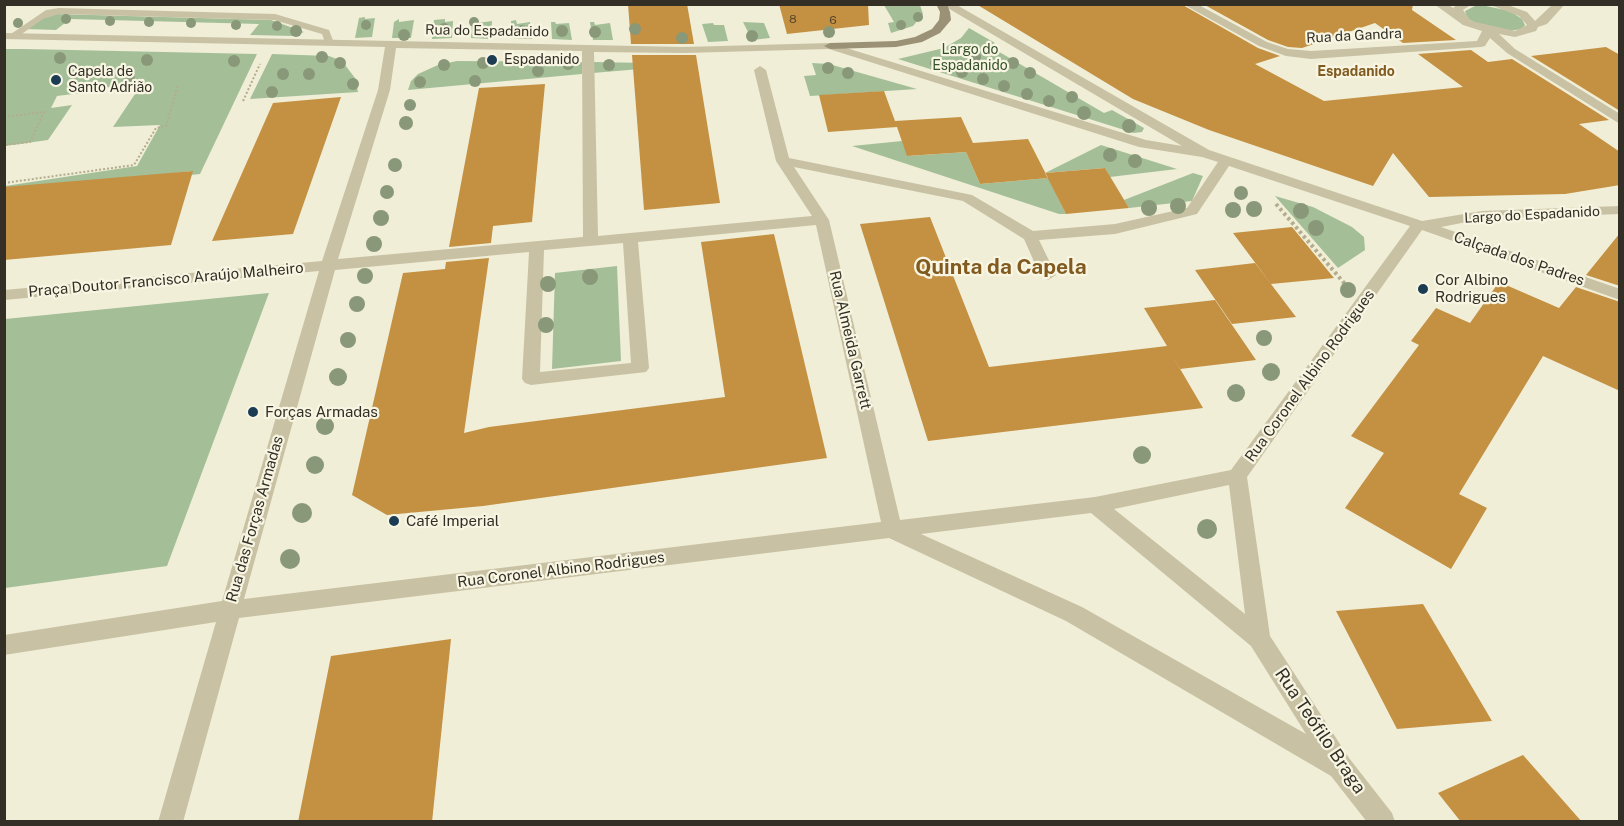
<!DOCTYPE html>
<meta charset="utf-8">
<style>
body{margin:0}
#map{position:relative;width:1624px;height:826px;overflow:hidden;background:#f0eed7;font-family:"Public Sans",sans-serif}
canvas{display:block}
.frame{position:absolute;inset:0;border:6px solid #332f26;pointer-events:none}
</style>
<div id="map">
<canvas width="1624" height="826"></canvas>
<div class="frame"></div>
</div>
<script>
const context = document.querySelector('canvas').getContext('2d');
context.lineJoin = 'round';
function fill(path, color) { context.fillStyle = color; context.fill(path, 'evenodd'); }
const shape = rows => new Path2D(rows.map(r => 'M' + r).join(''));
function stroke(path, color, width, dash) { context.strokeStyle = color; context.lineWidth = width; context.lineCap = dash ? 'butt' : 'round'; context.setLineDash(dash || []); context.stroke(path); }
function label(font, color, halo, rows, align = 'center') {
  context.font = font + ' "Public Sans",sans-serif'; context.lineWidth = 4.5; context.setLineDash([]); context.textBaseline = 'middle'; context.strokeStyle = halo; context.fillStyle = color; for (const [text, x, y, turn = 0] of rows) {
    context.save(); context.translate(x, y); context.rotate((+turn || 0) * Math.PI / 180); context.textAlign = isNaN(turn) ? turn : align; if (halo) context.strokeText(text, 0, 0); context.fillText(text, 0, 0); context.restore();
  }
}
fill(shape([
 [884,5,920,5,923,14,913,26,891,33,888,23,894,22],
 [1475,6,1486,6,1510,11,1522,19,1525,25,1522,29,1509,31,1475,23,1467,18,1465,11],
 [56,14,271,20,304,32,293,36,250,35,259,24,70,19,56,30,26,29,43,17],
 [365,17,365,19,375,18,372,37,355,38,359,18],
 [399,19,399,22,414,20,411,38,392,38,394,22],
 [445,19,445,22,453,21,452,38,432,39,434,20],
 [472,20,477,20,477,23,492,21,491,39,471,38],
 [516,20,517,24,530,22,532,39,512,38,511,21],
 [551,22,555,22,556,24,569,23,572,40,552,39],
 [590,22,594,22,595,25,610,23,613,40,593,40],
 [743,22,764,23,770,38,752,40],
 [713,23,714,25,724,25,728,41,708,42,702,24],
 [969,28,995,43,989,46,1104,113,1112,110,1144,128,1142,132,1134,133,898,59,944,48,961,38],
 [4,49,24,49,257,54,200,174,191,175,192,171,5,192,5,186,137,166,160,125,113,127,141,85,84,89,81,93,57,96,51,108,72,105,48,140,5,146],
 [272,54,329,56,342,61,355,78,358,92,250,99],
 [457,61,582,62,582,74,408,90,411,81,418,74,438,65],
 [594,62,699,64,593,73],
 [812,63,829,64,917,89,810,96,804,76,816,75],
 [902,141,908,156,966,152,980,184,1048,178,1066,214,1059,214,852,146],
 [1101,145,1177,169,1110,177,1105,168,1045,173],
 [1193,173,1203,176,1192,201,1129,208,1124,200],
 [1275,196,1313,207,1352,227,1364,237,1365,250,1338,268],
 [617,266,621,361,552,369,555,273],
 [269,293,167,566,5,588,5,319]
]), '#a4bf98');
fill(shape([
 [628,4,687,4,694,44,631,44],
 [779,4,868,4,869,25,787,34],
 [976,4,1181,4,1258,48,1280,56,1255,64,1324,101,1463,87,1418,54,1471,50,1488,62,1512,59,1609,120,1579,124,1620,152,1620,185,1565,194,1429,197,1393,153,1373,186,1209,130,1133,99],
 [1203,4,1413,4,1412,10,1456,40,1403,43,1375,23,1302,48,1288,47,1268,40],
 [1606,47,1620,55,1620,111,1531,56],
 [632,55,696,55,720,203,644,210],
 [545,84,532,222,493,226,491,243,449,247,479,88],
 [884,91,895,121,961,117,973,143,1028,139,1048,178,980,184,966,152,907,156,897,127,828,132,819,95],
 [341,97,293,234,212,241,273,103],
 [1105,168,1129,208,1066,214,1045,173],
 [193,171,171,245,4,260,4,187],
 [930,217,989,367,1167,346,1144,308,1215,300,1256,360,1180,369,1172,355,1203,408,928,441,860,224],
 [1292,227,1334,278,1271,284,1233,233],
 [1620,233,1620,286,1586,275],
 [774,234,827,458,483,506,387,515,352,495,403,273,445,269,446,262,489,258,464,433,489,427,725,397,701,242],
 [1255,263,1296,317,1232,324,1195,270],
 [1499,282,1559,308,1576,287,1620,302,1620,391,1543,356,1459,494,1487,508,1451,569,1345,508,1384,453,1351,436,1419,345,1411,341,1436,308,1470,323],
 [1423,604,1492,721,1397,729,1336,611],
 [451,639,432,822,298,822,331,656],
 [1523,755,1582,822,1461,822,1438,793]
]), '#c49042');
stroke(shape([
 [243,101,260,64],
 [4,117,44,112,30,142,4,145],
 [4,183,134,165,156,128,166,126,178,85]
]), '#b3ac8e', 2, [2, 2]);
stroke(shape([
 [1276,204,1345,284]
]), '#b3ac8e', 4, [3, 3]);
fill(shape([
 [59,8,275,14,329,30,334,43,326,45,322,34,274,20,59,14,43,19,16,38,8,36,46,10,59,8]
]), '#c8c1a4');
fill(shape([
 [941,4,955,4,1209,150,1422,221,1482,211,1620,206,1620,214,1482,219,1441,227,1620,289,1620,300,1422,230,1247,477,1270,636,1349,758,1392,813,1395,822,1367,822,1331,776,1066,621,889,538,239,618,183,822,158,822,216,622,4,655,4,635,222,601,319,271,4,300,4,290,322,261,378,90,385,47,4,39,4,33,684,47,830,43,1146,140,1182,146,941,4],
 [396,48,582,51,583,237,338,259,390,90,396,48],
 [829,49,1139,147,1202,157,1218,162,1187,208,1115,224,1033,231,972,195,789,158,766,70,760,66,754,70,776,161,812,216,598,236,594,52,684,53,829,49],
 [1229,166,1410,226,1231,470,1095,497,900,520,829,220,794,167,963,201,1024,239,1040,275,1048,280,1056,275,1039,240,1115,234,1197,214,1229,166],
 [816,225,881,522,244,599,335,270,529,252,522,379,525,383,531,385,646,372,649,368,638,242,816,225],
 [623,243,631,363,540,372,544,250,623,243],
 [1229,485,1245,614,1114,509,1229,485],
 [1091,513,1251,646,1306,734,1082,607,921,534,1091,513],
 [1183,4,1197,4,1267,42,1288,49,1311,51,1477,41,1482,31,1463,25,1434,4,1447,4,1453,8,1458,4,1472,4,1463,10,1471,21,1515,31,1527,25,1519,16,1488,4,1505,4,1527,12,1535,21,1553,4,1565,4,1547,24,1538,27,1536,31,1515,37,1499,34,1515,49,1620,114,1620,124,1507,53,1490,38,1485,46,1481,47,1311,59,1286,56,1259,46,1183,4]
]), '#c8c1a4');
fill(shape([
 [936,4,947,4,950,12,951,20,940,33,922,42,896,47,830,49,824,46,830,43,896,41,915,37,932,29,939,20,940,12,936,4]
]), '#9b9176');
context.fillStyle = '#899878';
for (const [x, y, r] of [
 [918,17,5],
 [66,19,5],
 [110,21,5],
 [149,22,5],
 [474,22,5],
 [18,23,5],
 [191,23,5],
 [236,25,5],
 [366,25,5],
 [901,25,5],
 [277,26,5],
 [444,29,6],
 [635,29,6],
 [296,31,6],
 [522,31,6],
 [562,31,6],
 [595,32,6],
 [829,32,6],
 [404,35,6],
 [752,36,6],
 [682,38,6],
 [322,57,6],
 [975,57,6],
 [60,58,6],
 [147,60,6],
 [234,61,6],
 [340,63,6],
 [483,63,6],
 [936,63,6],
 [1013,63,6],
 [568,64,6],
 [444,65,6],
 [609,65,6],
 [828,68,6],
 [538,71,6],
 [962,72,6],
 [848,73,6],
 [1030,73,6],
 [283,74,6],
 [309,74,6],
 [129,79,6],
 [983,79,6],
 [475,81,6],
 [420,82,6],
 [353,84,6],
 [1004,86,6],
 [272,92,6],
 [1027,94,6],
 [1072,97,6],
 [1049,101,6],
 [410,105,6],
 [1084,113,7],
 [406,123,7],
 [1129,126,7],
 [1110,155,7],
 [1135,161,7],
 [395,165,7],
 [387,192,7],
 [1241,193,7],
 [1178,206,8],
 [1149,208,8],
 [1254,209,8],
 [1233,210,8],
 [1301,211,8],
 [381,218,8],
 [1316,228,8],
 [374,244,8],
 [365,276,8],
 [590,277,8],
 [548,284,8],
 [1348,290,8],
 [357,304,8],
 [546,325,8],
 [1264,338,8],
 [348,340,8],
 [1271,372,9],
 [338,377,9],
 [1236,393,9],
 [325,426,9],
 [1142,455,9],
 [315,465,9],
 [302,513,10],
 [1207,529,10],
 [290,559,10]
]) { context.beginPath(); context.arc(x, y, r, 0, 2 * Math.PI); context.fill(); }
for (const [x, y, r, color] of [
 [492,60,6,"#1c3c54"],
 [56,80,6,"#1c3c54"],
 [1423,289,6,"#1c3c54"],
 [253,412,6,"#1c3c54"],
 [394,521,6,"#1c3c54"]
]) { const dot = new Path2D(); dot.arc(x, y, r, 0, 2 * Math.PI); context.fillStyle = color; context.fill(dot); stroke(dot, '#f8f6e3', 2); }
label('12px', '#57472d', null, [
 ["8",793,19],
 ["6",833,20]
]);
label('14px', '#332f26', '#f8f6e3', [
 ["Rua do Espadanido",487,31,1],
 ["Rua da Gandra",1354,36,-3],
 ["Largo do Espadanido",1532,215,-3]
]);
label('14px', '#35512a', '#f8f6e3', [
 ["Largo do",970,50],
 ["Espadanido",970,66]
]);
label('14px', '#332f26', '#f8f6e3', [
 ["Espadanido",504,60],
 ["Capela de",68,72],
 ["Santo Adrião",68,88]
], 'left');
label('bold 14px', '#815a20', '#f8f6e3', [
 ["Espadanido",1356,72]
]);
label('15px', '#332f26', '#f8f6e3', [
 ["Calçada dos Padres",1519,259,19],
 ["Praça Doutor Francisco Araújo Malheiro",166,280,-5],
 ["Rua Almeida Garrett",850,340,77],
 ["Rua Coronel Albino Rodrigues",1310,376,-54],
 ["Rua das Forças Armadas",255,519,-74],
 ["Rua Coronel Albino Rodrigues",561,570,-7]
]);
label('15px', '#332f26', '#f8f6e3', [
 ["Cor Albino",1435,280],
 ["Rodrigues",1435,297],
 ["Forças Armadas",265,412],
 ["Café Imperial",406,521]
], 'left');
label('18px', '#332f26', '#f8f6e3', [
 ["Rua Teófilo Braga",1320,731,56]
]);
label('bold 21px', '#815a20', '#f8f6e3', [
 ["Quinta da Capela",1001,268]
]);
</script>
